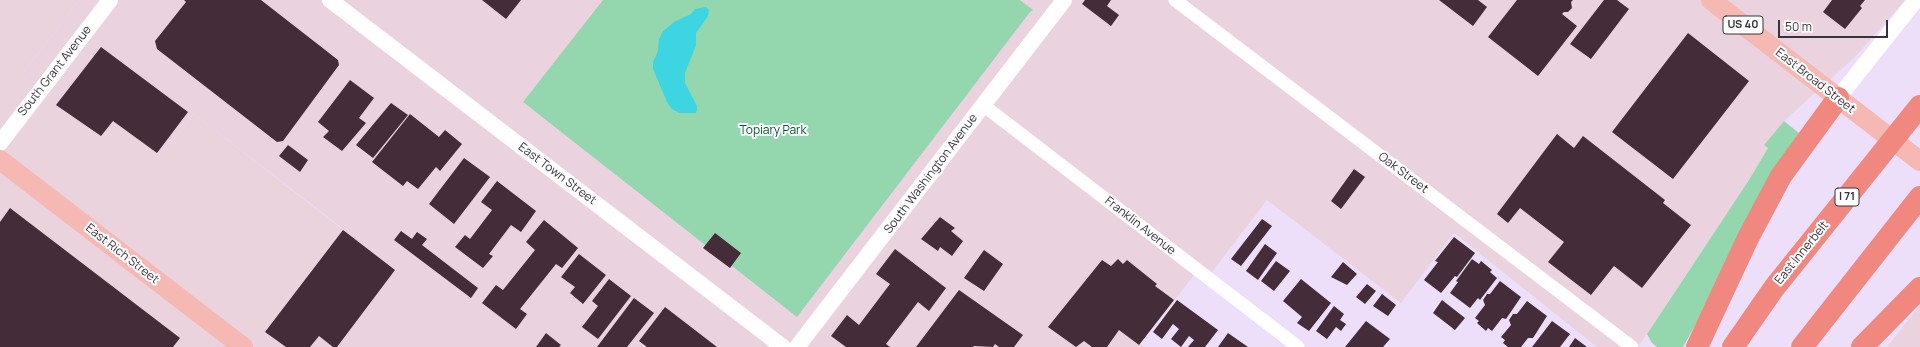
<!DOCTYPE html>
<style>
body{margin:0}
#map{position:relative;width:1920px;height:347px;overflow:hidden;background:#eddef9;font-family:Manrope,sans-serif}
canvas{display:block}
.scale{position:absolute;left:1778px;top:20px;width:110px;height:18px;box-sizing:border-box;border:2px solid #38323d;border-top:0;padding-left:5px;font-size:12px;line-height:14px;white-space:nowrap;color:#38323d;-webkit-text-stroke:3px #fff;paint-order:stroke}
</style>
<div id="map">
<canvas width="1920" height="347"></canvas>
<div class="scale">50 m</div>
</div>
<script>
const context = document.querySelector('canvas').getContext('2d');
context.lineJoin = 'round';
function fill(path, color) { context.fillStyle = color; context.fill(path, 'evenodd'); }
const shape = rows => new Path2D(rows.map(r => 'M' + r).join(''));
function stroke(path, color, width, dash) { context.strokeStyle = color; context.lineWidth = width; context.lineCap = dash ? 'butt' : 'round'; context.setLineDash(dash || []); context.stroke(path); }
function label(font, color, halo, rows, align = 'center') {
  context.font = font + ' Manrope,sans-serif'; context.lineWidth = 4; context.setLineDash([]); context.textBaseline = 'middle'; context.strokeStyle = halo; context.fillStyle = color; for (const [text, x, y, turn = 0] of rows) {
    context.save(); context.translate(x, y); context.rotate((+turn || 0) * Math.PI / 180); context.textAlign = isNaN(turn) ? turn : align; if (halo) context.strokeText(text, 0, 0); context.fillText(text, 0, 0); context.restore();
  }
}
fill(shape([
 [80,0,1905,0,1855,57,1784,121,1764,145,1768,148,1749,180,1638,347,1597,347,1454,233,1401,303,1267,200,1209,276,1199,269,1140,344,1144,347,250,347,342,228,194,114,161,155,119,122,104,141,21,75],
 [1920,305,1920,347,1887,347]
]), '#ead3df');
fill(shape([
 [0,0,80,0,21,75,104,140,119,122,161,155,194,114,342,229,250,347,0,347]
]), '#ebd3de');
fill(shape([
 [603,0,1020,0,1033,10,1030,12,797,317,523,102],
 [1784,121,1799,133,1771,177,1705,307,1683,347,1657,347,1652,343,1647,334,1749,180,1768,148,1764,145]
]), '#94d7ae');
fill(shape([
 [706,7,709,10,708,16,696,33,696,45,685,73,685,83,697,106,697,110,696,113,679,113,672,109,667,102,653,69,653,62,658,51,659,39,663,31,674,22,691,14,695,9]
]), '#3dd5e1');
fill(shape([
 [184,0,261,0,338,60,339,65,283,141,277,142,157,49,155,41,186,2],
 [482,0,521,0,506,19],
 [1085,0,1111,0,1107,6,1119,15,1111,26,1082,4],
 [1439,0,1478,0,1487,7,1473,26],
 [1517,0,1573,0,1571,2,1572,8,1568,12,1564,12,1562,14,1577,26,1538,76,1488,37],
 [1604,0,1617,0,1629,9,1591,59,1570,44],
 [1832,0,1865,0,1860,6,1862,8,1845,29,1823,12],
 [1688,33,1749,81,1673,179,1612,132],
 [101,47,188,112,157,153,113,121,101,136,56,105],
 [350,80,374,98,359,118,366,123,342,151,323,137,329,131,318,122],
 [391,103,408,115,373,158,356,145],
 [410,114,439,137,445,130,462,144,440,171,436,167,418,189,407,181,403,186,372,162],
 [1557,134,1574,148,1583,136,1665,200,1663,203,1691,225,1642,288,1614,266,1591,295,1548,262,1564,242,1520,208,1508,223,1497,214],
 [288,145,308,160,300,172,279,156],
 [464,158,490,177,454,224,429,204],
 [1354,169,1365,177,1341,209,1331,201],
 [497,181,536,211,521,232,511,225,489,254,493,256,483,268,455,247,465,235,470,239,492,210,481,202],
 [10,208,180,338,173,347,0,347,0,222],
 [940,217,955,228,951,231,963,241,952,256,940,247,938,251,921,239],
 [1262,219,1272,226,1241,266,1231,259],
 [544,220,578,248,562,268,556,264,520,309,527,314,516,329,482,303,496,285,503,290,535,250,526,242],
 [343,230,395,270,337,347,333,347,319,336,310,347,286,347,265,332],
 [401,231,412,239,417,232,427,239,422,245,478,288,471,298,394,240],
 [715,233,741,253,730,268,703,248],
 [1454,237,1475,253,1457,277,1455,276,1441,293,1424,280,1438,262,1435,261],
 [1265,244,1277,253,1258,280,1246,271],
 [895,249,946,288,929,311,918,302,886,344,890,347,846,347,831,336,847,315,859,325,890,284,876,274],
 [984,250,1003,264,984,291,964,278],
 [579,254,606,275,583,304,570,293,575,287,561,277],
 [1118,259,1123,264,1127,260,1157,284,1155,286,1174,300,1139,345,1119,330,1107,347,1092,347,1084,341,1076,347,1048,327,1102,260,1111,266],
 [1472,259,1479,264,1481,261,1492,270,1490,272,1497,278,1480,300,1478,298,1470,308,1450,293,1458,282,1456,281],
 [1276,261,1290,271,1274,291,1261,281],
 [1343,262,1357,274,1347,285,1331,277],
 [609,279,631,296,598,339,582,327,598,306,592,301],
 [1301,279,1331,303,1309,331,1297,323,1302,317,1283,301],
 [1500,281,1521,297,1506,319,1502,318,1492,331,1488,328,1486,331,1477,323,1479,321,1475,318,1485,305,1483,300,1487,294,1490,294],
 [1367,284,1376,291,1365,304,1356,297],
 [959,290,1023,335,1014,347,999,347,995,344,993,347,974,346,973,347,916,347],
 [1382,294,1396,305,1388,316,1373,306],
 [634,298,654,313,627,347,597,347],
 [1177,300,1218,330,1205,347,1188,347,1194,340,1189,336,1181,347,1171,339,1179,329,1173,324,1162,339,1153,332],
 [1442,300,1465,318,1455,330,1433,313],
 [1527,301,1547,316,1533,338,1528,338,1521,347,1508,347,1503,343,1505,340,1501,337,1511,325,1509,320,1513,314,1517,314],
 [1334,306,1344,314,1340,320,1346,324,1341,331,1336,327,1327,339,1316,331],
 [665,307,717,347,647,347,639,341],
 [1366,321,1390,339,1383,347,1345,347],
 [1552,321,1570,334,1560,347,1532,347],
 [546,333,561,345,559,347,536,347],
 [1228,333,1248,347,1218,347],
 [1575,338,1587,347,1569,347]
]), '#452c39');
stroke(shape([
 [1175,0,1632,347],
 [983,105,1298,347]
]), '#fff', 13);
stroke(shape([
 [330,0,783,347],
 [1838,98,1916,0],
 [0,143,110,0],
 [797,347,1064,0]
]), '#fff', 16);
stroke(shape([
 [1711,0,1920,161],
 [0,160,243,347]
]), '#f6b8b3', 20);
stroke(shape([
 [1697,347,1748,238,1781,176,1838,98],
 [1733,347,1774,288,1920,106],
 [1802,347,1920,197],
 [1862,347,1920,288]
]), '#f08880', 22);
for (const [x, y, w] of [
 [1743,25,40],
 [1847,197,24]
]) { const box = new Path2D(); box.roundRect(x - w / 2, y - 9, w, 18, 3); context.fillStyle = '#fff'; context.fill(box); stroke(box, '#38323d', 1); }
label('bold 11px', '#38323d', null, [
 ["US 40",1743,25],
 ["I 71",1847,197]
]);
label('12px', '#38323d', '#fff', [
 ["South Grant Avenue",55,71,-52],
 ["East Broad Street",1815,81,38],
 ["Oak Street",1403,173,37],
 ["East Town Street",557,174,37],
 ["South Washington Avenue",931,174,-53],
 ["Franklin Avenue",1140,226,38],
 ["East Innerbelt",1802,253,-51],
 ["East Rich Street",122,254,38]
]);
label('12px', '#045430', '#fff', [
 ["Topiary Park",773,131]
]);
</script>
